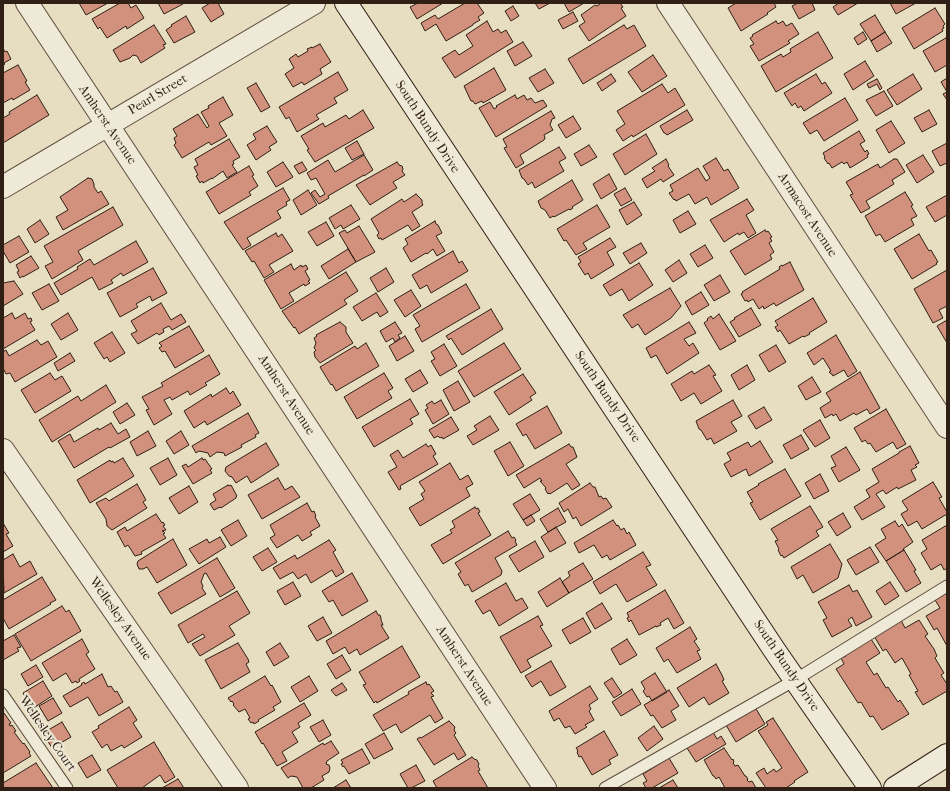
<!DOCTYPE html>
<style>
body{margin:0}
#map{position:relative;width:950px;height:791px;overflow:hidden;background:#e7ddc1;font-family:"IM FELL French Canon",serif}
canvas{display:block}
.frame{position:absolute;inset:0;border:4px solid #2f1f14;pointer-events:none}
</style>
<div id="map">
<canvas width="950" height="791"></canvas>
<div class="frame"></div>
</div>
<script>
const context = document.querySelector('canvas').getContext('2d');
context.lineJoin = 'round';
function fill(path, color) { context.fillStyle = color; context.fill(path, 'evenodd'); }
const shape = rows => new Path2D(rows.map(r => 'M' + r).join(''));
function stroke(path, color, width, dash) { context.strokeStyle = color; context.lineWidth = width; context.lineCap = dash ? 'butt' : 'round'; context.setLineDash(dash || []); context.stroke(path); }
function label(font, color, halo, rows, align = 'center') {
  context.font = font + ' "IM FELL French Canon",serif'; context.lineWidth = 4; context.setLineDash([]); context.textBaseline = 'middle'; context.strokeStyle = halo; context.fillStyle = color; for (const [text, x, y, turn = 0] of rows) {
    context.save(); context.translate(x, y); context.rotate((+turn || 0) * Math.PI / 180); context.textAlign = isNaN(turn) ? turn : align; if (halo) context.strokeText(text, 0, 0); context.fillText(text, 0, 0); context.restore();
  }
}
const building = shape([
 [79,3,108,3,86,15,79,3],
 [120,3,128,3,131,8,136,5,144,18,127,29,126,26,107,38,100,27,98,29,92,19,120,3],
 [158,3,182,3,183,4,164,14,158,3],
 [210,3,218,3,224,14,211,22,202,8,210,3],
 [418,3,443,3,417,19,410,7,418,3],
 [465,3,477,3,484,13,478,17,480,20,473,24,473,25,446,41,436,24,425,31,421,23,435,15,438,19,465,3],
 [535,3,550,3,539,9,535,3],
 [564,3,584,3,569,12,564,3],
 [601,3,620,3,623,7,621,8,626,16,589,41,579,26,585,22,581,15,595,5,597,6,601,3],
 [736,3,774,3,776,7,767,13,768,14,741,31,728,8,736,3],
 [798,3,812,3,815,10,799,19,792,6,798,3],
 [839,3,858,3,838,15,833,7,839,3],
 [890,3,916,3,896,14,890,3],
 [513,6,519,16,511,21,505,11,513,6],
 [935,8,945,24,943,26,944,28,942,29,943,31,914,49,902,28,935,8],
 [573,12,578,21,563,29,558,20,573,12],
 [875,15,885,32,871,41,860,24,875,15],
 [186,16,195,32,174,43,166,30,172,26,171,25,186,16],
 [487,21,493,32,498,29,501,33,506,30,513,42,455,78,442,58,455,50,459,55,473,46,466,35,487,21],
 [776,21,778,24,783,21,786,26,792,23,799,34,788,41,790,43,759,61,750,46,754,44,750,38,753,36,752,35,776,21],
 [154,25,166,44,163,45,165,48,141,63,137,56,133,55,130,58,120,62,113,50,154,25],
 [624,25,627,29,634,25,646,46,583,84,568,59,624,25],
 [818,32,833,58,776,92,761,66,781,54,783,57,791,52,790,49,818,32],
 [863,32,867,39,858,45,854,38,863,32],
 [885,32,892,43,877,52,871,41,885,32],
 [946,38,947,40,947,65,935,72,923,51,946,38],
 [523,42,532,56,515,66,507,51,523,42],
 [320,44,331,62,320,69,322,74,304,85,302,82,293,87,285,74,294,68,289,59,296,54,298,57,308,51,307,49,312,47,312,48,320,44],
 [3,48,5,52,7,51,11,59,4,63,5,64,3,65,3,48],
 [653,55,667,76,642,92,628,72,653,55],
 [865,61,874,76,853,90,844,74,865,61],
 [18,65,27,81,25,82,30,90,13,100,12,98,3,103,3,73,18,65],
 [494,68,506,90,483,103,482,101,475,104,473,101,471,101,464,86,494,68],
 [545,69,554,83,538,92,529,78,545,69],
 [338,72,348,90,334,98,337,103,316,115,319,119,297,132,289,117,286,119,279,107,338,72],
 [611,74,616,81,602,91,597,83,611,74],
 [816,74,822,84,825,82,832,93,804,111,801,106,798,108,795,103,792,106,784,93,816,74],
 [913,74,922,89,897,105,887,90,913,74],
 [947,78,947,100,943,94,947,92,941,82,947,78],
 [877,79,882,88,880,90,877,84,869,88,867,84,877,79],
 [256,83,270,107,261,112,247,88,256,83],
 [662,84,668,93,675,88,685,105,633,137,632,135,623,141,616,130,625,124,617,111,662,84],
 [884,91,893,106,876,116,866,100,884,91],
 [37,95,49,115,3,143,3,118,10,114,9,112,37,95],
 [515,95,517,99,524,95,527,100,531,98,535,103,543,100,547,106,496,137,479,108,490,102,494,109,497,107,496,106,515,95],
 [223,97,233,115,219,123,227,136,211,145,209,142,182,158,174,145,176,143,174,138,177,136,173,129,198,114,207,128,209,126,201,112,209,108,208,106,223,97],
 [845,98,858,120,824,141,817,130,810,134,803,123,845,98],
 [363,110,374,128,315,162,307,150,309,149,301,136,323,123,325,127,346,115,349,119,363,110],
 [687,110,693,120,667,135,665,133,664,133,660,126,687,110],
 [929,110,937,124,922,132,914,118,929,110],
 [551,111,555,118,552,119,550,125,553,130,544,135,545,138,544,140,520,155,524,163,516,168,504,148,507,147,503,139,551,111],
 [573,116,581,129,566,138,558,125,573,116],
 [891,121,905,143,889,153,876,130,891,121],
 [267,126,277,142,269,147,271,150,256,160,247,145,256,139,253,134,267,126],
 [859,131,865,141,860,144,865,152,867,150,869,154,867,155,868,157,850,168,847,162,844,164,842,162,832,168,829,163,828,164,824,158,825,157,823,153,859,131],
 [646,134,657,154,625,175,613,154,646,134],
 [229,139,240,157,233,161,234,164,232,165,237,172,227,178,223,171,212,179,212,178,203,183,202,181,200,183,196,176,198,175,194,167,198,165,195,159,229,139],
 [357,141,364,154,352,160,345,148,357,141],
 [947,143,947,163,940,166,932,151,947,143],
 [589,145,597,157,581,166,574,154,589,145],
 [559,147,566,158,559,162,564,171,535,188,532,182,528,185,524,179,522,178,519,170,559,147],
 [364,155,373,170,364,176,364,175,328,196,329,198,319,204,311,193,315,190,320,197,325,194,316,178,311,180,307,173,328,160,335,172,364,155],
 [923,155,934,172,917,183,906,165,923,155],
 [716,158,724,171,728,169,739,188,711,205,707,197,695,204,689,194,676,201,675,199,674,200,669,193,673,191,670,185,698,168,706,181,710,178,703,166,716,158],
 [666,159,669,165,668,166,674,175,663,182,661,179,647,188,642,179,655,171,652,168,666,159],
 [894,159,897,159,905,172,892,180,894,184,866,201,870,208,861,213,850,195,853,194,846,182,878,164,880,168,894,159],
 [283,162,293,177,276,187,267,172,283,162],
 [302,162,307,170,299,174,294,166,302,162],
 [397,162,399,165,402,166,403,169,402,171,405,175,393,182,397,188,370,205,356,185,397,162],
 [249,166,254,175,252,176,258,186,249,192,251,195,219,214,206,192,249,166],
 [609,174,617,189,601,199,593,184,609,174],
 [88,178,92,179,94,184,94,187,98,193,101,191,109,204,63,230,56,217,68,210,60,197,88,178],
 [572,180,583,200,572,207,573,208,570,210,569,209,554,217,553,216,550,218,545,210,541,208,538,201,572,180],
 [283,188,290,200,286,202,287,205,277,211,281,218,247,238,251,245,243,250,224,222,283,188],
 [625,188,632,200,621,206,614,194,625,188],
 [308,190,317,205,301,215,293,200,308,190],
 [905,192,913,205,911,206,917,216,911,219,914,225,885,242,880,234,876,236,865,216,905,192],
 [416,194,422,200,422,203,423,205,412,212,420,226,412,231,408,225,382,240,381,238,379,239,377,235,379,233,371,219,402,199,404,202,416,194],
 [947,195,947,215,935,222,926,207,947,195],
 [747,199,754,210,746,215,756,233,748,238,744,232,739,235,738,233,724,242,710,220,747,199],
 [634,202,642,215,627,225,619,210,634,202],
 [351,205,360,219,343,229,341,225,335,229,329,218,351,205],
 [597,205,610,227,583,243,587,249,576,255,566,240,564,241,557,229,597,205],
 [113,207,123,225,78,251,83,260,52,279,45,266,53,262,44,246,113,207],
 [688,211,696,224,680,233,673,220,688,211],
 [40,220,49,234,35,243,27,229,40,220],
 [435,221,436,224,438,225,442,233,436,236,445,251,437,256,433,249,427,254,426,253,411,262,403,248,408,244,405,239,435,221],
 [326,222,334,236,317,246,308,232,326,222],
 [359,226,375,252,356,262,339,233,345,230,347,233,359,226],
 [765,230,766,232,768,231,772,237,770,238,772,241,769,243,774,252,770,255,772,259,745,275,730,251,765,230],
 [276,233,278,237,282,234,293,251,269,265,274,272,264,278,254,261,252,262,245,251,276,233],
 [919,234,929,251,931,250,938,262,936,263,937,264,912,279,894,249,919,234],
 [19,236,29,252,10,263,3,251,3,245,19,236],
 [610,238,616,247,607,252,614,265,591,279,588,273,585,275,578,264,581,262,578,257,610,238],
 [136,241,148,262,123,276,121,273,111,280,113,283,99,290,92,277,61,295,54,283,78,269,77,267,90,259,94,265,136,241],
 [641,243,647,253,630,264,623,253,641,243],
 [705,245,713,258,698,267,690,254,705,245],
 [348,249,356,262,329,279,321,266,348,249],
 [453,251,459,263,462,261,468,271,431,293,427,285,420,289,412,275,453,251],
 [31,256,39,268,23,277,23,276,20,278,17,272,19,271,16,265,31,256],
 [679,260,687,273,673,282,665,270,679,260],
 [790,262,804,290,776,306,774,303,764,309,763,306,759,309,753,299,748,302,747,300,745,301,741,294,743,293,742,292,780,269,779,267,782,265,782,266,790,262],
 [639,263,653,285,629,301,622,289,610,296,603,285,639,263],
 [291,264,294,270,301,265,302,267,306,265,308,269,305,271,310,280,308,281,310,283,305,286,304,284,289,293,294,301,281,309,264,280,291,264],
 [153,268,167,293,152,301,150,296,136,304,138,307,120,317,107,293,153,268],
 [386,268,394,282,378,292,370,278,386,268],
 [947,270,947,306,939,310,943,318,933,323,914,289,947,270],
 [346,272,358,291,344,300,347,304,299,334,295,327,294,328,282,311,346,272],
 [720,275,730,292,714,301,704,285,720,275],
 [14,281,23,294,3,306,3,283,14,281],
 [49,284,59,301,42,310,32,293,49,284],
 [466,284,480,308,422,342,415,329,420,326,413,315,466,284],
 [670,288,681,306,671,318,645,335,638,324,632,328,623,315,670,288],
 [411,290,421,306,405,317,394,300,411,290],
 [701,292,709,305,692,315,685,302,701,292],
 [376,293,388,312,380,317,377,312,362,321,353,307,376,293],
 [813,298,827,322,809,333,810,334,804,337,803,336,789,344,780,330,778,332,775,327,778,325,775,321,813,298],
 [161,303,171,320,181,314,186,322,172,330,169,326,163,329,164,332,159,335,157,333,138,344,131,334,137,331,131,321,161,303],
 [751,308,761,325,739,337,730,322,735,319,734,318,751,308],
 [491,309,503,329,462,355,451,338,449,340,446,336,491,309],
 [12,313,15,319,25,313,28,319,31,318,32,321,30,322,35,330,3,349,3,318,12,313],
 [68,313,78,330,61,340,51,324,68,313],
 [719,314,736,341,720,350,704,323,708,320,707,319,711,316,713,319,719,314],
 [947,320,947,343,937,326,947,320],
 [340,322,346,327,346,332,353,343,320,363,315,357,314,352,316,350,314,348,316,343,314,338,317,336,316,335,340,322],
 [395,322,402,333,398,335,400,338,395,342,393,338,386,342,380,331,395,322],
 [689,322,696,333,684,339,689,346,693,343,699,353,667,374,656,355,651,358,646,348,689,322],
 [189,326,204,351,175,368,165,351,162,352,159,348,162,346,159,343,189,326],
 [112,332,125,353,110,362,107,357,104,359,94,343,112,332],
 [836,335,857,371,848,377,844,370,833,376,832,374,831,374,829,372,831,371,823,358,814,365,807,353,836,335],
 [405,336,414,351,397,361,389,346,405,336],
 [37,340,41,345,48,341,57,357,15,382,10,373,6,374,3,368,3,352,6,350,9,356,37,340],
 [366,343,379,366,336,391,332,384,331,385,320,367,355,346,357,349,366,343],
 [504,343,521,369,474,397,458,371,504,343],
 [444,344,457,366,440,376,431,361,435,359,431,352,444,344],
 [776,345,786,362,769,372,759,355,776,345],
 [70,353,75,361,58,371,54,363,70,353],
 [209,355,220,374,205,383,207,385,190,395,188,391,172,400,170,397,164,400,172,414,154,425,146,410,149,409,142,397,163,386,161,383,209,355],
 [709,365,716,375,713,376,722,391,701,404,694,393,681,401,671,384,692,371,694,374,709,365],
 [747,365,755,380,739,390,731,375,747,365],
 [420,370,428,383,413,392,405,379,420,370],
 [860,372,880,408,870,414,867,409,856,415,854,413,840,421,836,414,833,416,832,414,825,418,820,408,831,401,826,393,860,372],
 [50,373,55,380,62,376,71,391,35,413,21,390,50,373],
 [384,373,393,388,388,391,392,398,357,419,344,397,384,373],
 [523,374,536,393,530,397,532,400,509,415,494,392,523,374],
 [812,377,821,392,806,400,798,386,812,377],
 [458,381,470,402,454,411,443,390,458,381],
 [106,385,116,402,52,442,39,420,78,396,81,401,106,385],
 [226,388,230,394,233,391,241,405,207,425,205,421,194,428,184,411,211,394,212,397,226,388],
 [410,399,419,414,410,419,413,424,374,447,362,427,410,399],
 [441,400,449,414,433,424,425,410,428,408,426,405,432,401,434,404,441,400],
 [733,400,742,416,731,422,737,431,714,444,711,438,707,440,701,430,699,429,696,421,733,400],
 [127,403,135,415,120,424,113,412,127,403],
 [547,406,562,433,535,449,526,434,523,436,516,424,547,406],
 [764,407,772,420,756,429,748,416,764,407],
 [886,409,906,444,897,449,893,442,876,452,870,443,868,444,865,440,862,442,854,428,886,409],
 [248,413,259,433,255,435,256,437,241,445,242,447,225,456,224,453,217,452,210,457,208,453,199,451,196,453,192,446,248,413],
 [490,416,499,430,473,445,467,436,477,430,474,426,490,416],
 [451,417,459,430,443,439,442,437,440,438,438,436,434,438,429,430,451,417],
 [820,420,830,438,815,447,803,430,820,420],
 [111,423,118,434,126,429,130,437,110,448,109,447,74,468,58,441,70,434,74,442,98,428,99,430,111,423],
 [148,431,156,446,137,456,130,442,148,431],
 [181,431,189,445,174,454,166,441,181,431],
 [801,435,809,449,791,459,783,445,801,435],
 [760,441,773,462,749,476,746,469,731,477,724,464,731,460,727,453,748,442,751,447,760,441],
 [510,442,524,466,508,476,494,451,510,442],
 [266,443,279,465,251,483,247,476,236,483,232,477,229,476,225,471,226,467,266,443],
 [426,444,428,447,431,445,436,454,433,456,438,464,400,486,401,489,399,490,388,472,397,467,390,455,398,450,403,458,426,444],
 [569,444,571,447,573,447,577,457,566,464,580,485,572,490,567,483,550,494,549,493,548,494,545,489,546,488,540,481,542,481,540,478,524,488,516,475,569,444],
 [910,446,919,463,915,465,917,467,911,470,916,480,898,489,897,487,886,494,883,490,876,494,885,507,862,520,854,507,870,497,866,490,879,482,872,469,899,453,899,452,910,446],
 [846,447,860,470,839,482,831,468,836,466,831,456,846,447],
 [123,458,134,476,90,503,77,480,110,460,111,462,113,461,114,463,123,458],
 [168,458,177,475,160,485,150,468,168,458],
 [202,458,203,460,205,459,212,469,210,470,212,473,193,484,182,466,186,464,188,467,202,458],
 [450,463,460,480,468,475,473,484,466,488,470,496,420,526,409,508,424,499,421,494,425,491,419,482,450,463],
 [785,469,801,496,760,520,750,503,753,502,747,492,759,485,758,484,785,469],
 [820,474,829,491,814,499,805,483,820,474],
 [278,478,285,490,292,486,300,497,262,519,248,495,278,478],
 [933,482,942,497,939,498,947,512,947,514,922,529,917,521,908,526,901,514,908,510,902,501,933,482],
 [590,483,593,487,595,487,599,497,601,496,603,499,606,498,612,507,581,526,576,517,573,519,568,509,564,512,559,503,590,483],
 [137,484,146,500,143,502,147,508,112,530,107,526,106,519,96,503,106,498,109,501,137,484],
 [228,485,229,486,231,485,237,496,236,497,236,498,221,508,220,507,214,510,210,504,216,500,213,494,228,485],
 [189,486,198,502,179,514,169,498,189,486],
 [530,494,540,510,523,520,513,504,530,494],
 [307,503,312,512,314,511,316,516,315,517,320,526,310,532,312,535,302,541,298,535,277,548,270,538,275,535,270,525,307,503],
 [810,506,823,527,816,531,819,536,784,558,782,555,781,556,778,550,779,549,775,541,778,540,771,529,810,506],
 [475,507,476,509,478,508,480,512,478,513,491,535,443,564,431,545,452,533,450,530,455,527,452,521,475,507],
 [558,508,566,522,548,532,540,519,558,508],
 [843,513,851,527,837,536,828,522,843,513],
 [156,514,162,523,163,522,165,525,163,526,166,530,162,531,163,531,165,533,163,534,166,538,141,552,142,554,135,556,128,545,125,547,117,532,125,527,127,531,156,514],
 [531,515,535,521,527,526,523,520,531,515],
 [238,520,247,536,231,546,221,530,238,520],
 [613,520,617,526,618,525,621,530,624,528,627,534,629,532,636,545,610,560,607,555,602,558,594,545,579,553,574,543,613,520],
 [895,521,899,527,902,524,913,542,903,549,904,550,886,561,875,545,886,538,881,529,895,521],
 [3,523,9,533,6,534,13,546,3,552,3,523],
 [947,525,947,568,944,570,941,564,931,570,921,553,927,549,922,540,947,525],
 [556,527,566,543,550,552,541,537,556,527],
 [508,531,512,538,514,537,516,540,515,541,517,545,495,558,502,571,501,575,472,592,468,584,465,586,458,574,461,572,455,563,508,531],
 [220,537,226,547,199,564,189,549,207,539,209,543,220,537],
 [173,539,187,565,157,583,147,567,143,569,139,569,137,564,138,561,173,539],
 [329,540,336,550,333,552,344,572,336,577,332,570,311,583,306,574,298,579,293,572,280,579,273,568,295,555,297,559,329,540],
 [535,541,544,557,519,572,509,556,535,541],
 [830,544,842,564,838,578,813,593,803,575,797,579,791,567,830,544],
 [870,547,879,562,856,575,847,560,870,547],
 [268,548,277,562,262,571,253,557,268,548],
 [904,550,916,570,914,571,921,583,906,592,886,561,904,550],
 [643,552,651,565,646,567,657,585,627,602,616,584,600,594,593,582,643,552],
 [13,554,20,567,30,561,37,574,4,593,3,560,13,554],
 [217,558,235,588,220,597,206,573,204,574,201,582,203,586,202,588,206,594,171,614,158,593,217,558],
 [583,563,593,579,569,593,562,582,570,576,568,572,583,563],
 [352,573,368,601,342,616,333,600,329,602,322,591,352,573],
 [42,577,56,600,50,603,51,604,9,629,3,618,3,600,42,577],
 [560,578,569,593,547,607,538,592,560,578],
 [293,582,301,596,285,605,277,591,293,582],
 [890,582,899,596,885,605,876,591,890,582],
 [506,583,516,601,522,598,528,608,499,626,490,610,483,614,475,601,506,583],
 [849,585,853,592,857,590,872,617,856,626,852,617,848,620,852,626,832,637,823,620,827,618,818,602,849,585],
 [665,590,684,623,674,629,668,618,660,623,661,625,656,627,656,626,639,635,631,620,629,622,627,618,629,617,627,613,665,590],
 [237,591,250,613,229,626,235,635,200,656,192,644,205,637,203,634,188,643,178,625,237,591],
 [947,593,947,646,937,628,934,630,926,616,940,608,935,600,947,593],
 [602,603,612,619,595,629,586,613,602,603],
 [62,606,66,612,69,610,81,631,31,661,15,634,62,606],
 [376,611,378,615,380,615,381,618,381,620,383,625,381,625,389,638,360,655,357,649,349,654,345,647,333,654,326,641,376,611],
 [538,616,543,625,540,626,552,646,527,660,531,667,521,673,500,637,538,616],
 [323,617,332,633,317,641,308,626,323,617],
 [583,618,591,632,570,644,562,630,583,618],
 [901,620,905,628,919,620,928,634,925,636,934,649,937,656,935,658,944,673,941,675,947,684,947,691,923,705,915,692,918,691,909,675,911,674,902,658,895,663,886,649,883,651,874,636,901,620],
 [690,627,697,639,694,641,700,650,697,651,701,659,677,673,668,659,664,662,656,648,690,627],
 [14,635,21,647,17,648,19,651,3,660,3,641,14,635],
 [82,639,89,652,86,654,95,669,79,679,80,681,77,683,76,681,72,683,66,673,53,681,42,663,82,639],
 [627,639,637,655,620,665,611,649,627,639],
 [871,639,880,653,866,662,874,675,877,673,886,688,888,687,898,702,900,700,909,714,882,730,873,716,870,717,861,702,858,703,836,669,844,664,841,658,846,656,845,654,871,639],
 [238,643,248,659,249,662,246,664,250,672,221,689,205,660,238,643],
 [280,643,289,657,274,666,266,652,280,643],
 [402,646,420,677,377,703,376,701,374,703,363,685,366,684,359,672,402,646],
 [342,655,351,670,336,679,327,664,342,655],
 [551,661,566,687,550,696,541,681,532,687,525,676,551,661],
 [716,664,722,675,724,680,722,681,729,693,709,705,704,697,689,707,677,688,716,664],
 [36,665,43,677,28,686,21,674,36,665],
 [655,673,667,692,652,701,649,696,647,697,643,691,645,689,641,682,655,673],
 [102,674,108,687,111,686,115,692,117,691,123,702,99,716,88,697,70,707,63,696,82,685,81,684,84,682,85,684,102,674],
 [265,676,271,686,272,685,281,702,273,707,275,710,258,720,259,721,254,724,253,722,251,723,248,719,250,718,245,709,239,712,233,705,234,704,232,701,231,702,228,698,265,676],
 [309,676,318,691,300,702,291,687,309,676],
 [612,678,622,693,614,698,604,683,612,678],
 [43,681,52,696,32,709,23,693,43,681],
 [426,682,427,685,429,684,434,691,431,693,434,696,431,697,443,718,435,723,430,715,401,733,396,724,383,731,373,715,409,694,408,692,426,682],
 [342,683,347,690,336,696,331,690,342,683],
 [590,686,598,699,589,705,591,709,589,711,594,720,585,725,587,727,575,734,570,726,565,728,559,718,554,721,549,711,590,686],
 [632,689,641,704,621,716,612,702,632,689],
 [669,690,679,706,671,711,676,720,662,728,653,715,651,716,644,705,669,690],
 [53,698,62,713,48,721,39,706,53,698],
 [304,703,311,715,298,723,300,727,292,732,298,742,282,752,287,761,277,766,263,743,262,744,255,732,304,703],
 [129,707,137,720,133,723,142,737,124,748,122,745,111,751,107,744,102,748,92,732,99,728,98,726,129,707],
 [755,707,765,724,736,742,726,725,755,707],
 [3,713,4,713,11,723,9,724,10,726,12,725,16,731,14,732,23,744,24,743,30,752,29,753,31,756,3,773,3,713],
 [773,718,808,772,794,781,795,782,786,788,766,788,756,773,764,768,767,774,774,769,776,772,782,768,758,731,768,725,766,722,773,718],
 [323,720,331,735,319,742,310,727,323,720],
 [449,721,455,727,454,730,456,733,454,735,466,755,458,760,454,753,434,765,417,739,420,737,421,738,449,721],
 [62,722,71,737,52,748,43,733,62,722],
 [654,726,663,739,647,751,638,738,654,726],
 [604,731,618,755,609,760,611,764,592,775,581,756,579,757,577,752,578,751,576,748,604,731],
 [713,732,717,739,721,736,726,744,696,762,687,748,713,732],
 [384,733,393,749,374,759,365,744,384,733],
 [331,741,339,753,327,761,326,764,329,765,330,768,329,772,322,776,324,780,311,788,303,788,297,777,291,776,288,778,281,768,323,743,324,745,331,741],
 [154,742,175,777,165,783,160,775,142,788,118,788,107,770,154,742],
 [724,748,732,760,733,759,734,762,733,763,735,766,738,765,745,776,746,776,748,779,747,780,749,782,752,781,756,788,725,788,719,777,716,779,714,776,713,776,704,760,724,748],
 [362,749,370,763,349,774,344,766,343,767,341,764,343,763,341,760,362,749],
 [92,755,101,770,87,778,78,763,92,755],
 [472,757,474,759,477,760,479,764,478,766,480,770,478,771,488,788,437,788,433,781,472,757],
 [669,758,678,773,652,788,646,788,643,783,647,781,643,774,669,758],
 [36,763,53,788,3,788,3,783,36,763],
 [416,765,425,781,411,788,408,788,400,774,416,765],
 [178,779,184,788,162,788,178,779],
 [346,780,351,788,333,788,346,780],
 [673,780,678,788,659,788,673,780]
]);
fill(building, '#d2917d');
stroke(building, '#2f1f14', 1);
const lane = shape([
 [3,695,67,788],
 [605,788,795,680,947,586]
]);
const street = shape([
 [27,3,545,788],
 [668,3,947,427],
 [3,187,314,3],
 [3,450,237,788]
]);
const secondary = shape([
 [346,3,775,651,870,788],
 [895,788,947,755]
]);
stroke(lane, '#5d4e3f', 13);
stroke(street, '#5d4e3f', 24);
stroke(secondary, '#2f1f14', 24);
stroke(lane, '#efe9d7', 11);
stroke(street, '#efe9d7', 22);
stroke(secondary, '#efe9d7', 22);
label('13px', '#2f1f14', '#efe9d7', [
 ["Pearl Street",158,95,-31],
 ["Amherst Avenue",107,125,56],
 ["South Bundy Drive",427,127,57],
 ["Armacost Avenue",807,215,57],
 ["Amherst Avenue",286,395,57],
 ["South Bundy Drive",607,397,56],
 ["Wellesley Avenue",120,619,55],
 ["Amherst Avenue",464,666,57],
 ["South Bundy Drive",786,666,56],
 ["Wellesley Court",47,734,55]
]);
</script>
